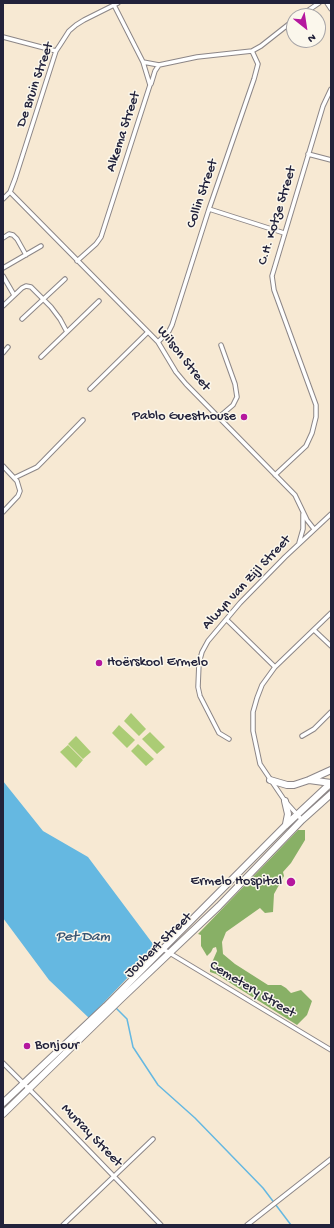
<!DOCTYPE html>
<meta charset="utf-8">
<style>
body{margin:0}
#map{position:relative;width:334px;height:1228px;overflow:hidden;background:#f7e9d3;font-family:"Gochi Hand",sans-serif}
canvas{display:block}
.frame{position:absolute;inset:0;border:4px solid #22223b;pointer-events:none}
.north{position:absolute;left:286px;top:8px;width:40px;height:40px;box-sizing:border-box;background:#fbf7ec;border:1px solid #a4a2a5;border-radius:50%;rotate:150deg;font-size:11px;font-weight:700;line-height:16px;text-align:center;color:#22223b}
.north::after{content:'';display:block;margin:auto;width:14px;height:18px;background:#b5179e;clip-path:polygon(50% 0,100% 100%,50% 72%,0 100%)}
</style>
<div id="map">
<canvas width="334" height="1228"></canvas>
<div class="frame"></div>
<div class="north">N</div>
</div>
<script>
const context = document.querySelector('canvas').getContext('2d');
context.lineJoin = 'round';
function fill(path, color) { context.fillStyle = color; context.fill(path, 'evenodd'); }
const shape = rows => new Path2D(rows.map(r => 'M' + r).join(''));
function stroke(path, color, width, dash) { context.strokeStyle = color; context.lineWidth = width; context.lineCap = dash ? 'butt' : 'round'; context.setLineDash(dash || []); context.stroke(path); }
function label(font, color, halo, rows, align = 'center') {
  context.font = font + ' "Gochi Hand",sans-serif'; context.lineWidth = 3; context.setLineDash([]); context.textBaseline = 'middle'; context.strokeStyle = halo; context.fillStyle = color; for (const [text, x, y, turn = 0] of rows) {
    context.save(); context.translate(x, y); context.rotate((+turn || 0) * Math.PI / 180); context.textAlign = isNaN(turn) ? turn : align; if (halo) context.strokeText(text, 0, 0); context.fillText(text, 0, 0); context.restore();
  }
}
fill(shape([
 [131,713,146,729,139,736,124,721],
 [119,725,135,740,127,748,112,733],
 [150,732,165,747,157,754,142,739],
 [76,736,91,752,83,759,68,744],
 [138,744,154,759,146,766,131,751],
 [68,745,83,760,76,768,60,752]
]), '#abcc75');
fill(shape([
 [298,830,305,830,305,840,291,863,283,872,284,876,274,894,273,912,265,913,260,908,226,932,222,942,223,954,235,964,268,985,281,985,286,988,291,993,301,990,312,1001,307,1015,297,1025,216,974,210,972,210,967,217,951,216,947,213,948,211,952,207,956,201,946,201,935,198,934]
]), '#88b066');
fill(shape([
 [3,781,43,831,88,857,156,948,89,1018,49,980,3,918]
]), '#65b8e1');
stroke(shape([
 [115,1007,127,1019,133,1047,158,1085,195,1118,263,1188,291,1225]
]), '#65b8e1', 1.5);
const minor = shape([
 [327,3,331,9],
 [300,16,319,3],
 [3,37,56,51],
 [143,62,159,65,197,57,252,51,261,46,294,20],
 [151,84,155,71,159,65],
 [308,154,331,160],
 [10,192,158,342,176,372,186,384,295,495,307,520,314,529],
 [3,199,10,192,15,179,56,51,60,45,69,31,76,25,84,20,118,3],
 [209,209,284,233],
 [3,238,9,234,13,235,17,239,26,255],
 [77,261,96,244,101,237,150,85,143,62,114,5],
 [3,268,41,246],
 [3,276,14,295],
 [3,306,22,288,26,286,31,287,51,307,60,319,67,332],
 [22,319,65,279],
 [158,342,169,331,172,325,209,209,254,79,258,64,252,51],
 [3,353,8,347],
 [41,357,99,301],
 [90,389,148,332],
 [219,417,233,405,237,397,235,384,221,345],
 [3,466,17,481,20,491,18,496,3,512],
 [275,475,306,446,312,433,316,417,316,405,274,290,272,276,323,106,331,89],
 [14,478,37,467,43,461,83,420],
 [299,543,303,529,303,514],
 [227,620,275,667],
 [314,630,331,646],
 [302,736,314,729,331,712],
 [229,739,219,733,200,696,198,687,199,663,202,652,208,641,240,603,285,557,331,514],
 [302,820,285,801,260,764,253,731,253,712,257,698,262,685,275,667,331,613],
 [163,949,331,1050],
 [3,1063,39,1099,161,1225],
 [63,1225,153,1139],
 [247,1225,331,1159]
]);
const trunk = shape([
 [270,780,287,785,294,785,309,780,331,770],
 [309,780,331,783],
 [285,801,288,814,286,824],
 [3,1103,106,1006,285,826,331,783],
 [3,1114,120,1000,219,906,302,820,331,794]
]);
stroke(minor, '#8c8687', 5.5);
stroke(trunk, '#8c8687', 8);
stroke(minor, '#fff', 3.5);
stroke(trunk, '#fff', 6);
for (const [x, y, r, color] of [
 [244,417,4,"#b5179e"],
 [99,663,4,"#b5179e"],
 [291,882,5,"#b5179e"],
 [27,1046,4,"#b5179e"]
]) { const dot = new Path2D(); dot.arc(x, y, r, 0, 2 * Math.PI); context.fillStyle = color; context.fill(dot); stroke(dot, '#fbf7ec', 1.5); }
label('14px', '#22223b', '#fbf7ec', [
 ["De Bruin Street",36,85,-71],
 ["Alkema Street",124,132,-72],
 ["Collin Street",203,194,-71],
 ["C.H. Kotze Street",278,216,-73],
 ["Wilson Street",183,359,52],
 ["Alwyn van Zijl Street",247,583,-47],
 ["Joubert Street",159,946,-44],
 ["Cemetery Street",252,990,31],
 ["Murray Street",91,1136,46]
]);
label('14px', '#22223b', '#fbf7ec', [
 ["Pablo Guesthouse",236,417],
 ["Hoërskool Ermelo",107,663,"left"],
 ["Ermelo Hospital",282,882],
 ["Bonjour",35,1046,"left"]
], 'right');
label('italic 15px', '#395675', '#fbf7ec', [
 ["Pet Dam",83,938]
]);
</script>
